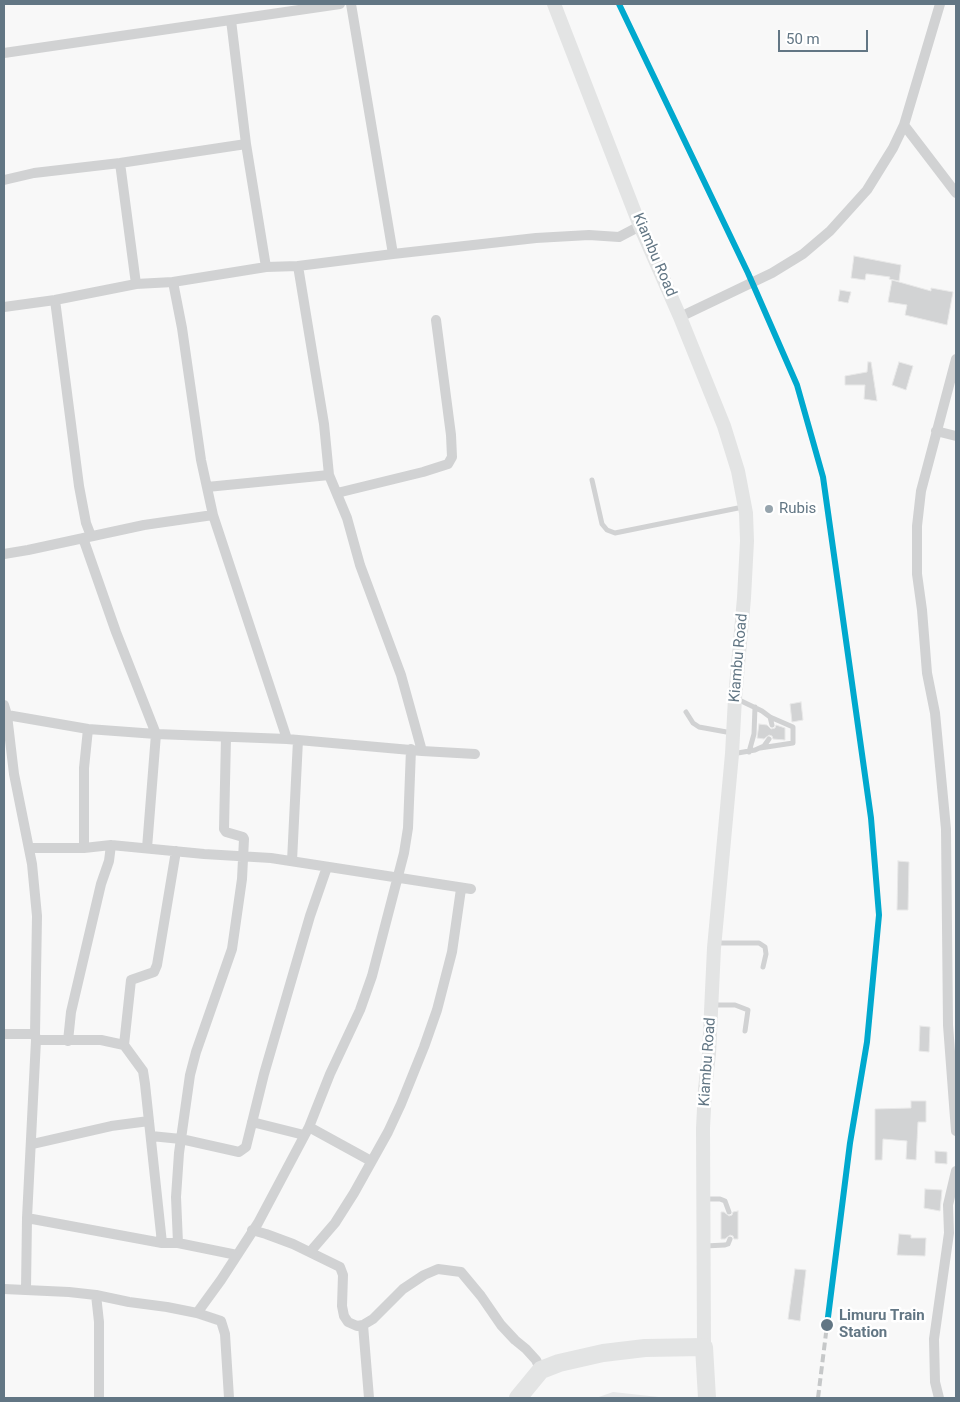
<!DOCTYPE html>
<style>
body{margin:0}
#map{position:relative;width:960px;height:1402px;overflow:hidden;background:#f8f8f8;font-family:Roboto,sans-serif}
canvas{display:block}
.frame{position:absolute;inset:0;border:5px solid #627684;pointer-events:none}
.scale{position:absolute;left:778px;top:30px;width:90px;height:22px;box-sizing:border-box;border:2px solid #627684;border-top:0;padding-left:6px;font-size:15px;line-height:18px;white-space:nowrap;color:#627684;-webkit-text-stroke:4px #fff;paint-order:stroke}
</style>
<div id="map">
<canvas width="960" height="1402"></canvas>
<div class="frame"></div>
<div class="scale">50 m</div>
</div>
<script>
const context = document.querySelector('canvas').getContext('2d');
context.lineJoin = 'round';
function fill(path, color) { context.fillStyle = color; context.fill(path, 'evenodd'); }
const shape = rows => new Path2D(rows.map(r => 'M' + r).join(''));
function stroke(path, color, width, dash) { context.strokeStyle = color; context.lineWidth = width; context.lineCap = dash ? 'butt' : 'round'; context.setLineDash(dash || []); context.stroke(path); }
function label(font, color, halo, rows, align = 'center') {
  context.font = font + ' Roboto,sans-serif'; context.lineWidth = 5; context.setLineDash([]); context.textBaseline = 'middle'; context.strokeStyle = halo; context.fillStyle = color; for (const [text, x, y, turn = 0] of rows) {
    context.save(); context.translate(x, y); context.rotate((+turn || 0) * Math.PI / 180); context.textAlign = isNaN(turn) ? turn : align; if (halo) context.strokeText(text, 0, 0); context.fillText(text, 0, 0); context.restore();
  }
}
fill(shape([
 [613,1392,668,1398,596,1398]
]), '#e7e8e9');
const building = shape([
 [854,256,901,265,899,281,889,279,890,277,868,274,866,274,865,280,851,278,854,256],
 [892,280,931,291,931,288,953,292,947,325,905,315,907,305,888,302,892,280],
 [840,290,851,292,848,303,838,301,840,290],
 [868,362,871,362,877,401,864,399,865,385,845,385,845,376,867,372,868,362],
 [899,362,913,366,906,390,892,385,899,362],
 [801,702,803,720,792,722,790,704,801,702],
 [759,724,767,725,771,729,775,728,776,725,785,728,785,740,773,739,772,736,769,735,764,739,757,738,759,724],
 [898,861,909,862,908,910,897,910,898,861],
 [920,1026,930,1027,929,1052,919,1051,920,1026],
 [911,1101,926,1101,926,1122,918,1122,916,1160,906,1159,907,1141,883,1139,882,1160,875,1160,875,1109,911,1108,911,1101],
 [935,1151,947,1152,947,1164,935,1163,935,1151],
 [925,1189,942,1190,940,1211,924,1208,925,1189],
 [738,1211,738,1239,734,1239,733,1236,730,1235,725,1239,721,1239,721,1212,724,1212,729,1216,732,1215,733,1212,738,1211],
 [899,1234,911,1235,911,1238,926,1238,925,1256,897,1255,899,1234],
 [795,1269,806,1270,800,1321,788,1319,795,1269]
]);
fill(building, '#d2d3d4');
stroke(building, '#e8e8e8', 1);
stroke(shape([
 [592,480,602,524,607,530,615,533,743,507],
 [735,698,762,711,770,717,772,725],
 [686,712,693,723,699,727,732,733],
 [760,748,793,743,793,727,770,717],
 [749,752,754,734,755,707],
 [732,754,755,750,764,746,769,739],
 [715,943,759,943,765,947,766,954,763,967],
 [712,1005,735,1005,748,1010,745,1031],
 [705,1199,720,1199,725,1201,729,1212],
 [705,1246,725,1245,728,1244,730,1239]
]), '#d1d2d3', 5);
stroke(shape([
 [231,20,246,144,266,267],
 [4,53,340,4],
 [904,125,956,193],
 [120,163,136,284],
 [4,180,34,173,120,163,246,144],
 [393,254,536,238,589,235,619,237,640,226],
 [298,266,324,424,329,475,347,518,360,565,401,675,422,751],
 [173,282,182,328,201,460,213,515,287,739],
 [55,300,79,486,86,523,91,536],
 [4,307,55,300,136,284,173,282,266,267,298,266,393,254,351,4],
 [680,317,772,273,803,254,830,231,867,190,893,148,904,125,940,4],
 [956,359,921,491,917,526,917,574,922,610,927,673,935,713,946,829,948,1025,956,1131],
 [936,431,956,436],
 [207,487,329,475],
 [337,493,423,472,448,464,452,457,451,435,436,320],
 [83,538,116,632,156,734,147,848],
 [4,554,28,550,144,525,213,515],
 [4,705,7,715,14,774,32,864,37,916,35,1034,36,1040,27,1218,26,1289],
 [7,715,88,729,156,734,287,739,422,751,475,754],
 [88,729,84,768,84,848,111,845,204,854,271,858,471,889],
 [29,848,84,848],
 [292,861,298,740],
 [4,1034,35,1034],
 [36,1040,101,1040,124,1045],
 [68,1041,71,1012,101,884,109,861,111,845],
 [252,1122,304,1135],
 [309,1127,371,1161],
 [151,1136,181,1139,239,1152,246,1147,264,1074,310,916,327,867],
 [32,1144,111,1126,149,1121],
 [27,1218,162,1243,178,1243,237,1255],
 [252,1230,266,1234,293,1244,340,1267,343,1275,342,1306,344,1316,348,1322,357,1326,363,1325,373,1319,403,1289,424,1275,438,1269,461,1272,481,1296,501,1325,515,1340,526,1349,536,1360,541,1370],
 [162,1243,145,1084,143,1071,124,1045,131,980,154,972,157,965,176,851],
 [178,1243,176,1197,179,1153,190,1075,196,1052,232,949,242,879,244,839,243,837,226,832,224,829,226,737],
 [310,1252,335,1223,354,1193,388,1132,401,1104,424,1047,437,1010,452,952,461,889],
 [4,1289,69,1292,96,1295,129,1302,167,1307,197,1313,221,1321,225,1334,229,1398],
 [96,1295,99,1322,99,1398],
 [197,1313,221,1280,258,1223,309,1127,330,1074,360,1010,372,976,404,853,408,828,411,749],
 [363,1325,369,1398],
 [939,1398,935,1382,934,1339,949,1233,948,1205,956,1171]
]), '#d1d2d3', 10);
stroke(shape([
 [554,4,640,226,680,317,724,426,738,471,746,513,747,541,744,598,735,698,732,754,714,948,709,1054,705,1089,703,1128,704,1347]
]), '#e3e4e4', 14);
stroke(shape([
 [518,1398,541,1370,559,1363,603,1353,645,1348,704,1347,707,1398]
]), '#e3e4e4', 18);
stroke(shape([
 [818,1398,827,1325]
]), '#c6c8c9', 4, [8, 4]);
stroke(shape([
 [619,4,748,273,797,385,823,477,871,818,879,915,867,1042,850,1143,827,1325]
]), '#00a9ce', 6);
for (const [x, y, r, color] of [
 [769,509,5,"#96a4ad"],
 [827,1325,7,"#627684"]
]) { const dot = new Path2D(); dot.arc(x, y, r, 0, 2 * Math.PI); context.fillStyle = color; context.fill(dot); stroke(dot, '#fff', 2); }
label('15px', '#627684', '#fff', [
 ["Kiambu Road",654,255,67],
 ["Kiambu Road",739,658,-85],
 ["Kiambu Road",708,1062,-86]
]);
label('15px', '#627684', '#fff', [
 ["Rubis",779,509]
], 'left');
label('bold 15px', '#627684', '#fff', [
 ["Limuru Train",839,1316],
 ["Station",839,1333]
], 'left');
</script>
